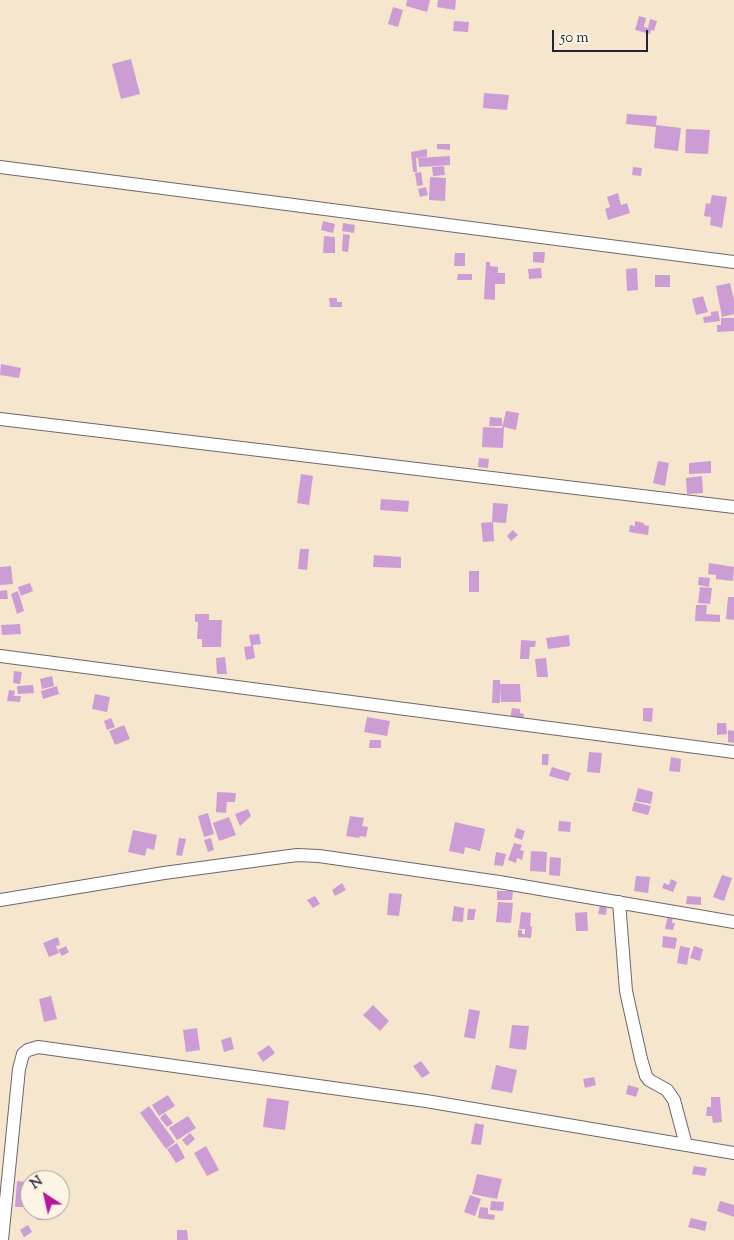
<!DOCTYPE html>
<style>
body{margin:0}
#map{position:relative;width:734px;height:1240px;overflow:hidden;background:#f6e6cd;font-family:"Sorts Mill Goudy",serif}
canvas{display:block}
.north{position:absolute;left:20px;top:1170px;width:50px;height:50px;box-sizing:border-box;background:#fcf5e5;border:1px solid #a5a1a1;border-radius:50%;rotate:325deg;font-size:14px;font-weight:700;line-height:20px;text-align:center;color:#22223b}
.north::after{content:'';display:block;margin:auto;width:18px;height:22px;background:#b5179e;clip-path:polygon(50% 0,100% 100%,50% 72%,0 100%)}
.scale{position:absolute;left:552px;top:30px;width:96px;height:22px;box-sizing:border-box;border:2px solid #22223b;border-top:0;padding-left:6px;font-size:15px;line-height:18px;white-space:nowrap;color:#22223b;-webkit-text-stroke:4px #fcf5e5;paint-order:stroke}
</style>
<div id="map">
<canvas width="734" height="1240"></canvas>
<div class="north">N</div>
<div class="scale">50 m</div>
</div>
<script>
const context = document.querySelector('canvas').getContext('2d');
context.lineJoin = 'round';
function fill(path, color) { context.fillStyle = color; context.fill(path, 'evenodd'); }
const shape = rows => new Path2D(rows.map(r => 'M' + r).join(''));
function stroke(path, color, width, dash) { context.strokeStyle = color; context.lineWidth = width; context.lineCap = dash ? 'butt' : 'round'; context.setLineDash(dash || []); context.stroke(path); }
fill(shape([
 [407,0,430,0,427,12,406,6],
 [438,0,456,0,455,10,437,7],
 [393,7,403,10,398,27,388,24],
 [639,16,646,18,644,27,648,28,650,19,657,21,654,31,651,30,650,34,635,30],
 [454,21,469,22,468,32,453,31],
 [131,59,140,94,121,99,112,64],
 [484,93,509,95,507,110,483,108],
 [627,114,657,116,656,125,681,128,678,151,654,148,656,127,626,124],
 [686,129,710,130,708,154,685,153],
 [437,144,450,144,450,150,437,149],
 [427,149,427,157,416,158,417,172,413,172,411,152],
 [450,156,450,165,419,167,418,158],
 [444,166,445,175,433,176,432,167],
 [633,167,642,168,641,176,632,175],
 [421,172,423,185,417,186,415,173],
 [430,177,446,178,445,201,429,200],
 [426,187,428,195,420,197,418,189],
 [618,193,621,205,627,203,630,213,608,220,605,209,610,207,607,197],
 [712,195,727,197,722,228,710,225,711,217,704,216,706,203,710,204],
 [323,221,335,224,333,233,321,230],
 [343,223,355,225,354,233,342,231],
 [343,234,350,235,348,252,342,251],
 [324,236,335,237,335,253,323,253],
 [533,252,545,252,544,263,533,262],
 [455,253,465,253,465,266,454,266],
 [486,262,490,262,490,266,498,267,498,273,505,273,505,284,495,284,495,300,484,299],
 [541,268,542,278,529,279,528,269],
 [637,268,638,290,627,291,626,269],
 [458,274,472,274,472,280,457,280],
 [655,275,670,275,670,287,655,287],
 [730,283,734,300,734,314,722,317,716,286],
 [703,296,708,312,696,315,692,299],
 [329,298,337,298,337,302,342,302,342,307,330,307],
 [718,311,720,321,704,323,703,317,711,316,711,312],
 [721,318,734,318,734,331,717,332,717,325,721,325],
 [1,364,21,368,19,378,0,375],
 [506,411,519,413,516,430,504,427,503,448,482,447,483,427,502,428],
 [490,417,502,418,502,426,489,426],
 [479,458,489,459,488,468,478,467],
 [658,461,669,463,665,486,653,483],
 [711,461,711,473,689,474,689,463],
 [301,474,313,476,309,505,297,503],
 [702,476,703,493,687,494,686,478],
 [381,499,409,501,408,512,380,510],
 [493,503,508,504,506,523,492,522],
 [635,521,644,523,644,525,649,526,648,535,629,532,630,525,635,526],
 [493,522,494,541,483,542,481,523],
 [513,530,518,535,511,541,507,536],
 [300,549,309,549,307,570,298,569],
 [374,555,401,557,401,568,373,567],
 [709,563,734,567,733,581,716,579,716,575,708,574],
 [11,566,13,584,0,585,0,567],
 [469,571,479,571,479,592,469,592],
 [699,577,710,578,709,587,698,585],
 [30,583,33,591,21,596,18,587],
 [700,587,712,588,710,604,698,603],
 [7,590,8,599,0,599,0,591],
 [18,591,24,611,17,614,11,594],
 [728,597,734,597,734,620,726,619],
 [696,605,707,605,706,614,720,615,720,622,695,621],
 [195,614,209,614,209,620,222,620,221,647,202,647,202,639,197,639,198,622,195,622],
 [20,624,21,634,2,635,1,625],
 [259,634,261,644,253,645,255,658,246,660,244,647,251,646,249,635],
 [569,635,570,646,548,649,546,638],
 [521,640,536,641,535,647,530,647,529,659,520,659],
 [225,657,227,674,217,674,216,658],
 [546,658,548,677,537,677,535,659],
 [14,671,22,672,20,684,13,683],
 [52,676,54,686,42,689,40,679],
 [493,680,500,680,500,684,520,684,521,702,501,702,500,687,500,703,492,703],
 [33,685,34,693,18,694,17,686],
 [57,686,59,694,43,699,41,691],
 [9,690,15,691,14,696,21,696,20,702,7,701],
 [95,694,110,697,107,712,92,709],
 [512,708,520,709,520,713,524,714,523,720,510,718],
 [643,708,653,708,652,722,643,721],
 [367,717,390,721,387,736,364,732],
 [111,718,115,727,107,730,104,721],
 [717,723,726,723,727,734,717,735],
 [124,725,130,739,115,745,109,731],
 [728,730,734,731,734,743,728,742],
 [370,740,381,740,381,748,369,748],
 [589,752,602,753,600,773,587,772],
 [542,754,549,754,548,765,542,765],
 [671,757,681,759,680,772,669,771],
 [552,767,571,773,568,781,549,776],
 [638,788,653,792,651,804,635,801],
 [217,792,236,793,235,802,227,802,226,813,216,812],
 [634,802,651,806,648,815,632,811],
 [248,809,251,816,240,826,235,814],
 [208,813,214,834,204,837,198,816],
 [350,816,364,818,362,826,368,827,366,837,360,836,359,838,346,836],
 [229,817,236,835,219,841,213,823],
 [559,821,571,822,570,832,558,831],
 [455,822,485,829,480,851,465,847,464,854,449,851],
 [517,828,525,831,522,840,514,837],
 [133,830,157,835,154,850,147,848,145,856,128,852],
 [179,838,186,839,182,856,176,855],
 [211,838,214,850,208,852,204,840],
 [514,843,522,845,520,850,524,851,522,860,517,858,516,863,508,860],
 [531,851,547,852,546,872,530,871],
 [496,852,506,854,503,866,494,865],
 [550,857,561,858,560,876,549,875],
 [722,875,732,878,724,901,713,897],
 [636,876,650,877,648,893,634,891],
 [671,879,677,882,673,892,662,888,664,883,669,885],
 [342,883,346,890,335,896,332,890],
 [497,891,513,891,512,900,497,900],
 [389,893,402,894,399,916,387,915],
 [315,896,320,904,313,908,307,900],
 [687,896,701,897,701,905,686,904],
 [498,902,513,903,511,923,496,922],
 [600,905,607,906,606,915,598,914],
 [454,906,464,908,463,922,452,921],
 [468,909,476,909,474,920,467,920],
 [521,912,531,913,530,926,532,927,531,938,518,937,518,930,522,930,522,934,525,934,525,929,519,929],
 [587,912,588,931,576,931,575,913],
 [668,915,673,916,672,923,675,923,673,930,665,929],
 [663,936,677,938,675,949,662,947],
 [58,937,60,945,56,946,59,953,49,957,43,943],
 [66,946,69,952,62,956,58,950],
 [680,946,690,948,687,965,677,963],
 [694,946,703,949,700,961,690,958],
 [51,996,57,1019,44,1022,39,999],
 [373,1005,389,1021,380,1031,363,1015],
 [469,1009,480,1011,475,1039,464,1037],
 [512,1025,529,1026,526,1050,509,1048],
 [197,1028,200,1050,186,1052,183,1030],
 [231,1037,234,1049,224,1052,221,1040],
 [269,1045,275,1053,263,1062,257,1053],
 [421,1061,430,1073,422,1078,413,1066],
 [496,1065,517,1070,512,1093,491,1089],
 [594,1077,596,1085,585,1088,583,1079],
 [628,1085,639,1088,636,1097,626,1094],
 [168,1095,175,1106,159,1116,152,1105],
 [711,1097,720,1097,722,1122,713,1123,712,1116,706,1116,707,1107,711,1107],
 [267,1098,289,1101,285,1130,263,1127],
 [149,1106,175,1142,166,1149,140,1113],
 [165,1113,173,1123,167,1127,160,1118],
 [188,1116,196,1128,177,1140,169,1128],
 [475,1123,484,1125,481,1145,471,1144],
 [190,1133,195,1139,187,1146,182,1140],
 [177,1143,185,1158,176,1163,167,1149],
 [206,1146,219,1170,207,1176,194,1153],
 [694,1166,707,1168,705,1176,692,1174],
 [477,1174,502,1179,497,1199,472,1194],
 [17,1181,27,1182,25,1207,15,1207],
 [470,1195,481,1199,475,1216,464,1212],
 [491,1201,504,1202,503,1211,490,1210],
 [720,1201,734,1205,734,1217,717,1211],
 [480,1207,488,1208,488,1214,495,1215,494,1220,478,1218],
 [33,1210,48,1210,47,1217,43,1220,38,1220,34,1217],
 [691,1218,707,1222,705,1231,688,1227],
 [28,1225,32,1232,24,1237,20,1230],
 [177,1230,187,1230,188,1240,177,1240]
]), '#cb9dd4');
const street = shape([
 [0,167,734,262],
 [0,419,734,507],
 [0,656,734,752],
 [0,900,164,873,297,855,319,856,499,882,734,922],
 [619,902,626,991,641,1059,646,1076,649,1080,667,1090,674,1100,686,1145],
 [2,1240,19,1069,23,1054,28,1050,38,1047,426,1101,734,1153]
]);
stroke(street, '#6c676e', 14);
stroke(street, '#fff', 12);
</script>
